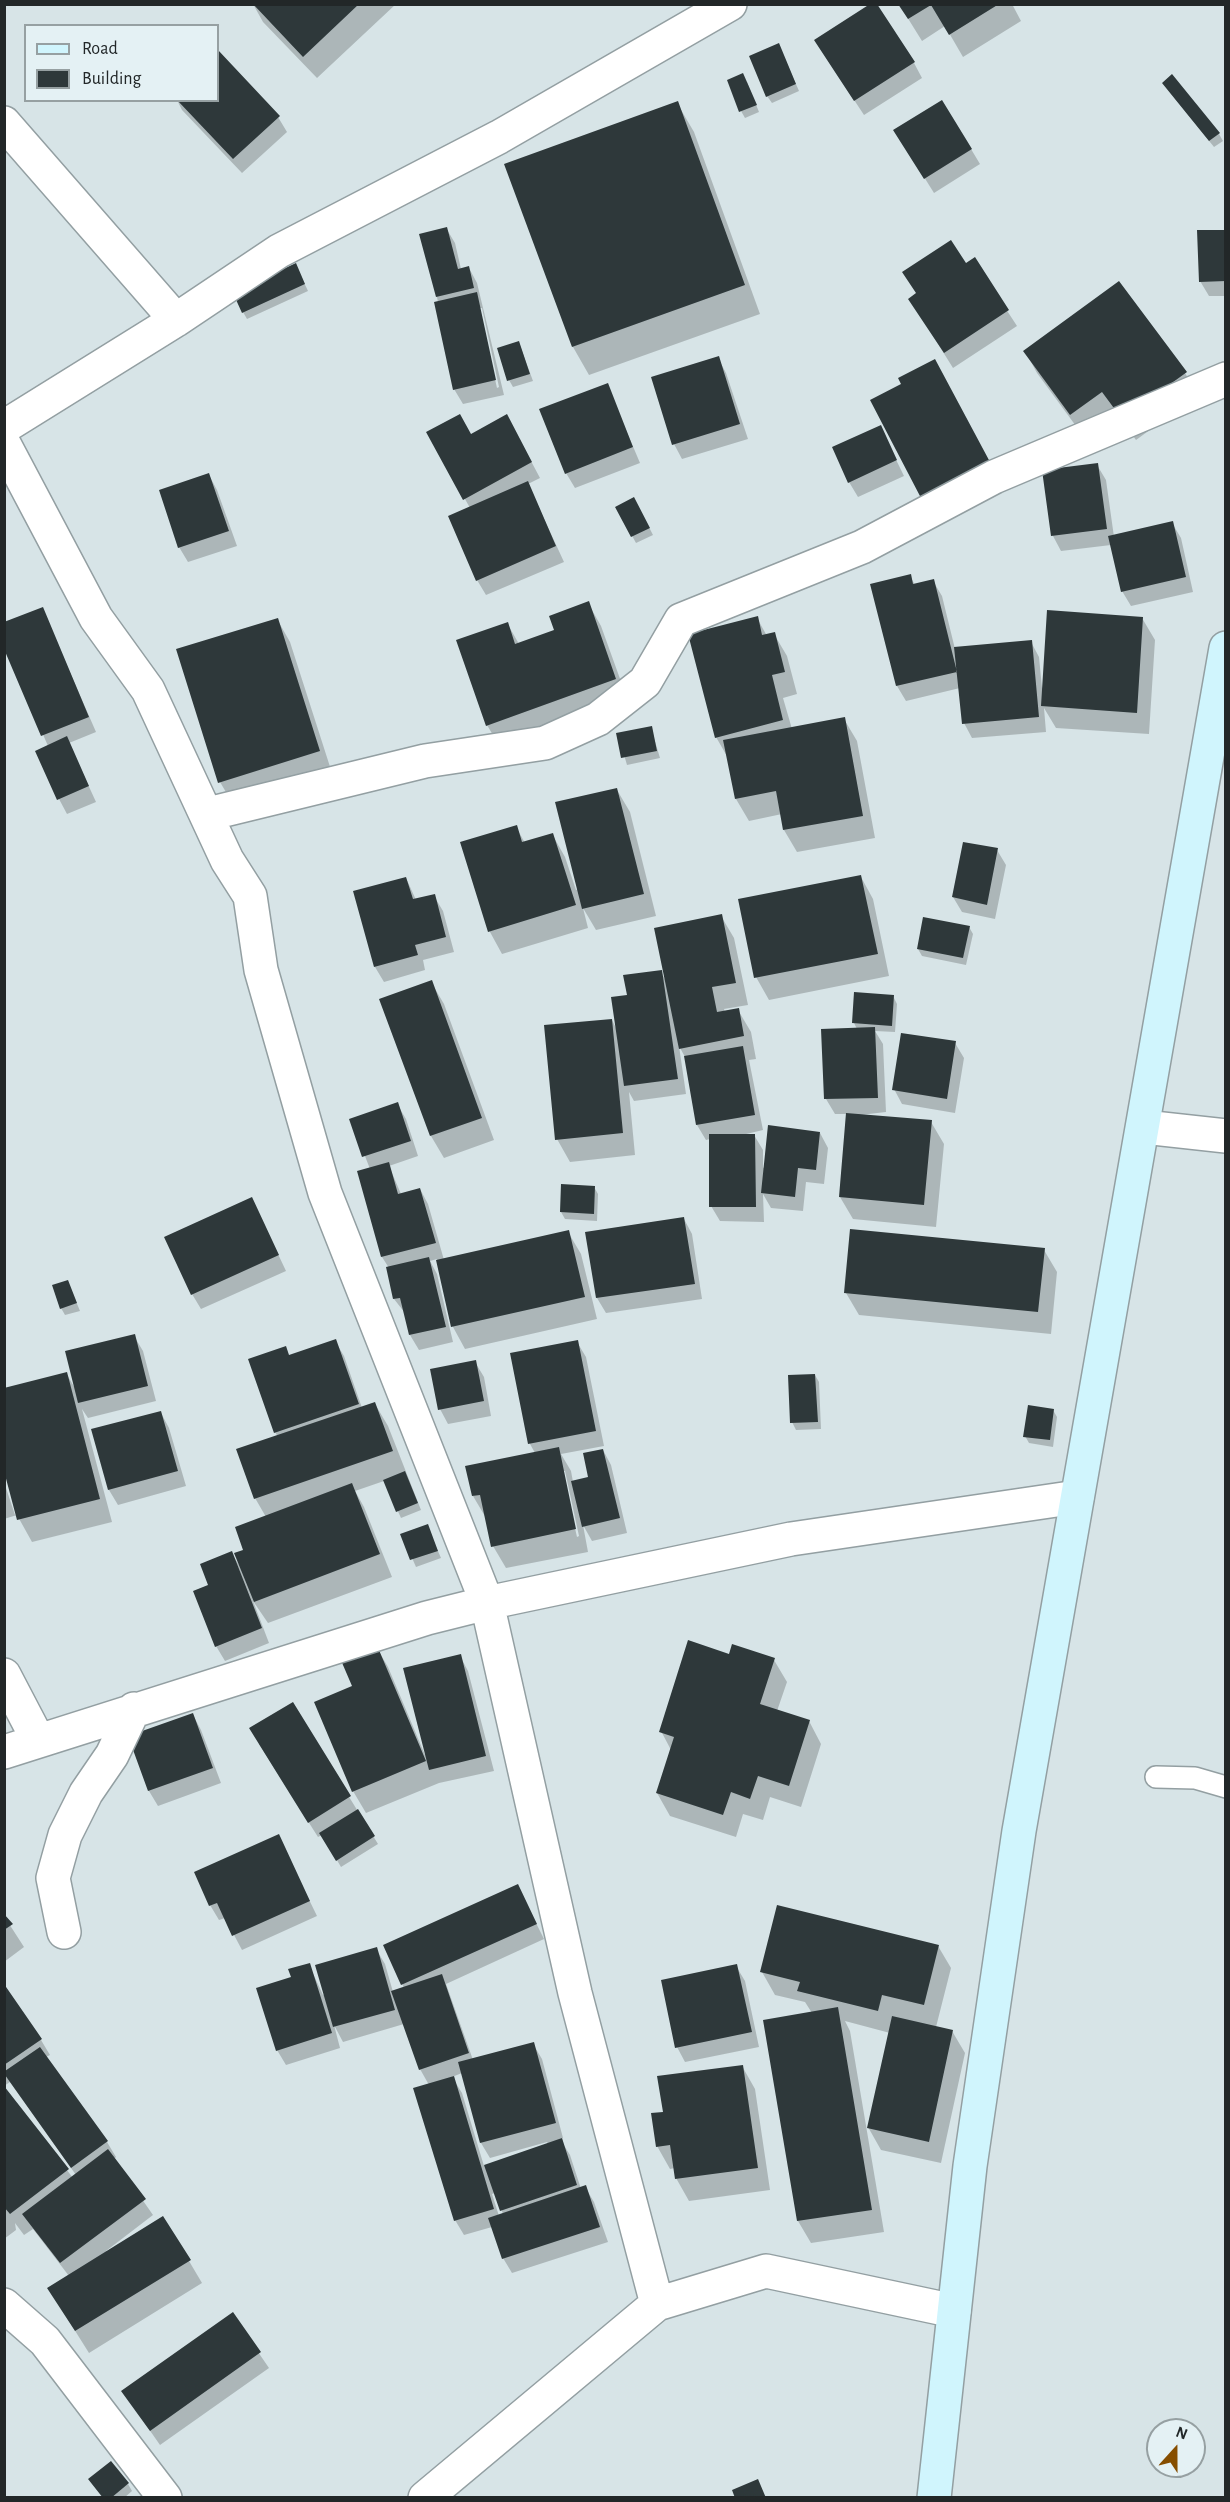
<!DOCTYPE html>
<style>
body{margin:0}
#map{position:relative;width:1230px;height:2502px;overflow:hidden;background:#d7e4e7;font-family:"Alegreya Sans",sans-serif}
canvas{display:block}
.frame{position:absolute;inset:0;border:6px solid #222728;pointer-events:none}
.legend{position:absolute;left:24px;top:24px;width:195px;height:78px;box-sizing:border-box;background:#e4f1f4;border:2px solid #96a0a2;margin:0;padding:8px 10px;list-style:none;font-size:18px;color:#222728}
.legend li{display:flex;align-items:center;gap:12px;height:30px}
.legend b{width:30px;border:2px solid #96a0a2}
.north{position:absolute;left:1146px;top:2418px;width:60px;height:60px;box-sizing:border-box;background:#e4f1f4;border:2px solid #96a0a2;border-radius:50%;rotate:21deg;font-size:16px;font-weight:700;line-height:24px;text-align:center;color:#222728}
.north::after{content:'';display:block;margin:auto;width:21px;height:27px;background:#864e00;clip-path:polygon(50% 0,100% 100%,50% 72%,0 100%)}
</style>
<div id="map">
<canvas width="1230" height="2502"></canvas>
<div class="frame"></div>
<ul class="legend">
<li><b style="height:8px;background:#d0f5fd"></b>Road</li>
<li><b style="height:16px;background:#2e383a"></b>Building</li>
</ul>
<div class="north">N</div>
</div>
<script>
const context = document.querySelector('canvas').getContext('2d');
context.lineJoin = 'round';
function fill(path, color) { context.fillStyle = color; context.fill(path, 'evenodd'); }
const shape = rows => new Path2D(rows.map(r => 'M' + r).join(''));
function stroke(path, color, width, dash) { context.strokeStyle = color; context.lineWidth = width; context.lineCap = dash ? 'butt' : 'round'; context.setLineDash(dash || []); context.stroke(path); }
fill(shape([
 [253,4,396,4,317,78,263,22],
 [899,4,1012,4,1021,21,963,57,945,26,922,41],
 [782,52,799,91,772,103,767,96],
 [218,53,278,117,287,132,242,173,182,110,177,100,218,100],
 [825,56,914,63,922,78,864,115],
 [747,82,759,112,745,118,741,111],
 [1168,90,1219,134,1223,141,1214,147],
 [677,103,694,132,760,314,589,375,573,347,506,165],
 [904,145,971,149,980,164,934,193],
 [446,228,455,243,461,269,469,268,477,283,504,395,463,404,454,389,437,297],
 [479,308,482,308,499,387,497,388],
 [1226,231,1226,296,1209,296,1200,281],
 [974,260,1017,326,953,368,910,299],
 [299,272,308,291,247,319,243,312],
 [519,343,533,381,513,387,509,380],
 [1025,351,1185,373,1198,395,1136,440,1116,413,1084,437,1037,373],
 [718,358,726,373,748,439,682,459,674,444,653,378],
 [607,385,640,463,575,488,566,473],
 [880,427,904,476,858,497,849,482],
 [515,431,540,478,528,484,564,562,486,595,477,580,470,508,428,433,471,436],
 [1097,465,1106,480,1114,537,1172,523,1181,538,1193,592,1131,606,1122,591,1111,545,1061,551,1053,536,1044,472],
 [209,475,217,490,237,546,188,562,179,547],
 [638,506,653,535,636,543,617,508],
 [910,576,915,585,933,581,942,596,955,649,1031,642,1039,657,1042,688,1142,618,1155,640,1149,734,1056,728,1044,708,1046,732,972,738,964,723,960,688,906,701,897,686,872,585],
 [588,603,601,626,628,701,500,747,487,725,507,623,519,644,556,630],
 [42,608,96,732,69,743,96,802,67,814,59,799,48,746,4,645],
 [757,618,767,636,774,634,787,656,797,694,783,698,792,729,844,719,857,741,875,838,797,852,784,830,782,814,749,821,736,799,728,758,716,737],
 [277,619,290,642,332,773,233,804,220,782],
 [651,728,660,758,627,765,618,734],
 [617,790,630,812,656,916,596,930,583,908,588,928,502,954,490,932,461,843,516,827,525,843,552,834,565,857,576,890,578,889],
 [997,850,1006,865,995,919,962,912,953,897],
 [861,877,873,899,889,976,769,1000,756,977],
 [406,878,416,900,434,896,443,911,454,952,423,960,425,970,384,982,375,967],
 [721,916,734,938,748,1005,724,1009,725,1012,738,1010,751,1032,756,1059,749,1060,763,1130,742,1135,754,1135,763,1150,763,1168,820,1133,828,1148,824,1184,806,1182,803,1211,771,1208,763,1194,764,1222,720,1221,711,1206,710,1139,706,1140,697,1125,685,1057,679,1046,686,1094,634,1101,629,1092,635,1155,570,1162,557,1139,612,1020,617,1030,628,996,661,972,666,981],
 [969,927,973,934,966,965,922,956,918,949],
 [431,982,444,1004,494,1140,444,1158,431,1136,381,1000],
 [893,996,897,1004,895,1032,875,1031,883,1044,886,1112,860,1115,931,1122,944,1144,936,1227,853,1219,840,1197,847,1114,835,1114,826,1099,823,1031,857,1029,854,1023],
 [955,1043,964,1058,955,1113,902,1104,894,1089],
 [397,1104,406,1119,418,1156,389,1166,401,1194,420,1189,428,1204,444,1260,568,1232,581,1254,597,1319,465,1349,453,1327,437,1259,430,1261,437,1274,453,1342,419,1350,410,1335,405,1313,394,1299,389,1268,382,1257,359,1172,370,1169,351,1120],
 [594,1187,598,1194,597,1221,565,1219,561,1212],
 [252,1199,286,1271,201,1309,192,1294],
 [684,1219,692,1234,702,1299,606,1313,597,1298,587,1233],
 [1044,1250,1057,1272,1051,1334,859,1315,846,1293],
 [68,1282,80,1311,65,1315,61,1308],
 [134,1336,143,1351,156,1401,88,1418,82,1409,112,1522,32,1542,17,1515,4,1519,4,1482,15,1515,17,1514,66,1373,76,1390],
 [335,1341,344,1356,362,1408,375,1404,388,1426,421,1510,401,1518,384,1481,355,1491,364,1507,392,1577,268,1623,253,1601,269,1643,225,1661,216,1646,210,1586,231,1553,242,1569,245,1551,266,1517,255,1498,278,1437,275,1432,290,1356],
 [577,1342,586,1357,604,1446,561,1454,571,1471,573,1482,590,1478,603,1450,611,1465,627,1533,592,1541,583,1525,588,1552,506,1568,493,1546,486,1518,473,1496,535,1453,530,1444,512,1354],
 [562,1471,565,1471,579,1536,577,1537],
 [475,1362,484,1377,491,1416,448,1424,440,1409],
 [815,1375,819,1382,821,1429,796,1430,792,1422],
 [1053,1410,1057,1417,1053,1447,1029,1443,1025,1436],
 [161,1413,169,1428,186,1486,118,1505,109,1490,93,1430],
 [427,1526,441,1558,416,1567,402,1535],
 [375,1645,388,1667,425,1755,460,1656,468,1671,494,1771,439,1783,366,1813,353,1791,354,1687],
 [774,1660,787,1682,777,1711,809,1721,821,1744,801,1807,770,1797,763,1820,743,1814,736,1837,670,1816,657,1793,671,1750,661,1731],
 [292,1704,378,1844,341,1867,322,1835,318,1837,259,1744],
 [193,1715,201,1730,221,1783,158,1806,149,1791,130,1737],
 [278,1836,317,1916,242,1950,225,1918,219,1920,210,1905],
 [517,1885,544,1939,446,1984,473,2060,533,2044,542,2059,563,2138,560,2139,570,2155,581,2189,585,2187,594,2202,608,2242,512,2273,503,2258,492,2227,464,2235,455,2220,429,2085,420,2069,404,2024,343,2042,334,2025,340,2048,286,2065,277,2050,293,1978,309,1965,323,1995,376,1949,385,1964,393,1992,404,1988,385,1946],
 [462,2073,481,2143,490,2158,547,2142,548,2144,484,2166,462,2093,452,2077],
 [495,2193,503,2214,499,2216,492,2194],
 [4,1916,24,1947,4,1962],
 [938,1946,951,1968,936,2027,952,2031,965,2053,941,2163,881,2150,868,2127,890,2033,845,2021,850,2031,884,2232,811,2243,798,2221,764,2021,812,2013,805,2002,775,1995,762,1972],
 [736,1966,745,1981,759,2047,685,2062,677,2047],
 [4,1987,41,2040,50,2055,46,2057,107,2142,116,2157,114,2159,153,2215,106,2251,189,2261,202,2283,89,2353,62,2310,69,2276,33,2229,24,2235,15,2223,16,2230,4,2239,4,2088,73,2178,76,2175,10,2082,4,2086],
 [742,2066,755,2089,770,2190,689,2201,676,2178,675,2168,670,2169,657,2146,664,2113],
 [232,2314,269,2368,160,2445,123,2392],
 [128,2484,132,2491,124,2498,103,2498]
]), '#0003');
fill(shape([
 [253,4,359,4,303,57],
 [870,4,877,4,915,62,854,101,814,40],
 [898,4,999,4,949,35,931,5,908,19],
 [779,43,796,84,766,97,749,56],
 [218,50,280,116,233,159,177,100,218,100],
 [743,73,757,105,739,112,727,80],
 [1172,74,1220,133,1209,141,1162,83],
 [942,100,972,149,924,179,893,130],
 [678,101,745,285,572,347,504,164],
 [447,227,458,269,469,266,474,288,436,297,419,234],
 [1197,230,1226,230,1226,281,1199,282],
 [951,240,966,263,975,257,1009,310,944,353,908,299,916,293,902,272],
 [296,263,305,284,242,313,233,293],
 [1119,281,1187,372,1122,419,1102,392,1070,415,1023,351],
 [477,292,496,380,453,390,434,302],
 [519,341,530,374,507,381,497,348],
 [719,356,740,424,672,445,651,377],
 [935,359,990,462,921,498,870,400,901,384,898,378],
 [608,383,633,447,565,474,539,409],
 [460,414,471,434,507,414,532,462,463,500,426,432],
 [881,425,897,460,848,483,832,447],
 [1098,463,1107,529,1051,536,1042,470],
 [209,473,229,531,178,548,159,490],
 [528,481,556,546,476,581,448,516],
 [634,497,650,528,631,537,615,507],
 [1173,521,1186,577,1121,592,1108,536],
 [911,574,913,584,934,579,957,672,896,686,870,584],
 [589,601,616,679,486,726,456,640,508,622,515,644,554,630,549,616],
 [43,607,89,717,41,736,4,649,4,622],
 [1047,610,1143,617,1137,713,1041,706],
 [758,616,762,635,775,632,785,672,772,675,783,720,715,738,688,634],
 [278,618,320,751,218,783,176,649],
 [1032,640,1039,717,962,724,954,647],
 [845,717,863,816,783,830,776,791,735,799,723,740],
 [652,726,657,751,621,758,616,733],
 [67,736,89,786,57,800,35,751],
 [617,788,644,894,582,909,555,802],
 [517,825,522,842,553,833,576,905,488,932,460,842],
 [963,842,998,848,987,905,952,897],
 [861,875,878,954,754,978,738,899],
 [406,877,413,899,435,894,446,937,415,945,418,955,374,967,353,891],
 [722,914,736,983,712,987,717,1012,739,1008,744,1036,679,1049,654,928],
 [923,917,970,926,963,958,917,949],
 [662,970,678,1079,624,1086,611,997,627,995,623,975],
 [432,980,482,1118,430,1136,379,999],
 [854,992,894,995,892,1026,852,1023],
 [612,1019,623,1133,555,1140,544,1025],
 [875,1027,878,1098,824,1099,821,1029],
 [901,1033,956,1041,947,1099,892,1090],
 [743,1046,755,1115,696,1125,684,1056],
 [398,1102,411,1141,362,1157,349,1119],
 [846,1113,932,1120,924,1205,839,1197],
 [768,1125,820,1132,816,1170,798,1168,795,1197,761,1193],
 [709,1134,755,1134,756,1207,709,1207],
 [389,1162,398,1194,420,1188,436,1243,381,1257,357,1171],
 [561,1184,595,1186,594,1214,560,1212],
 [252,1197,279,1255,191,1295,164,1237],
 [684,1217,695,1284,596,1298,585,1232],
 [850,1229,1045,1248,1038,1312,844,1293],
 [569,1230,585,1297,451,1327,436,1260],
 [429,1257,446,1327,409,1335,400,1298,393,1299,386,1267],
 [68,1280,77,1303,60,1309,52,1285],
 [135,1334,148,1386,78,1403,65,1351],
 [336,1339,359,1404,274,1433,248,1359,286,1346,289,1355],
 [578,1340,596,1431,528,1444,510,1353],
 [476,1360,484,1401,438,1410,430,1369],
 [67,1372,100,1499,17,1520,4,1471,4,1388],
 [815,1374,818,1422,790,1423,788,1375],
 [375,1402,393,1451,254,1499,236,1449],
 [1028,1405,1054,1409,1050,1440,1023,1437],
 [161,1411,178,1471,108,1490,91,1429],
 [559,1447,576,1529,491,1547,480,1495,472,1496,465,1466],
 [603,1449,620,1518,582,1527,571,1481,588,1477,583,1453],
 [405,1471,418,1503,396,1512,383,1480],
 [352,1483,380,1554,254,1602,234,1553,243,1550,235,1527],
 [428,1524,438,1551,410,1560,400,1534],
 [232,1551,262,1628,215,1647,193,1591,208,1585,200,1564],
 [688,1640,729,1654,732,1644,775,1658,760,1704,810,1720,789,1786,758,1776,750,1799,731,1792,723,1815,656,1793,674,1737,659,1732],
 [376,1643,426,1761,352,1792,314,1702,352,1686,340,1658],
 [461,1654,486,1756,429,1770,403,1668],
 [293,1702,351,1796,308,1823,249,1728],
 [193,1713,213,1768,148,1791,128,1736],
 [358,1809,375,1836,336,1861,319,1833],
 [279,1834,310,1901,232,1936,217,1903,209,1906,194,1872],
 [518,1884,537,1924,401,1985,383,1945],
 [777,1905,939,1945,924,2005,882,1995,878,2011,797,1991,800,1982,760,1972],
 [4,1914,13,1924,4,1930],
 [377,1947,395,2010,333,2027,315,1965],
 [310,1963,332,2033,276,2051,256,1988,291,1977,288,1969],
 [737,1964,752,2032,675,2048,661,1980],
 [442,1974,469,2053,419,2070,391,1991],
 [4,1984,42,2039,4,2065],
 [838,2007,872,2210,797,2221,763,2020],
 [892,2016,953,2030,929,2142,867,2128],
 [534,2042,556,2123,480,2143,458,2062],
 [40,2047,108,2141,71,2168,5,2075,5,2071],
 [743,2065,758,2168,675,2179,670,2145,656,2147,651,2113,663,2112,657,2076],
 [454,2076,494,2209,454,2221,413,2088],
 [4,2086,69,2169,10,2214,4,2207],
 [562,2138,577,2185,500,2211,484,2165],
 [108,2149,146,2199,60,2263,22,2214],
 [586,2185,600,2227,502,2259,488,2218],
 [163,2216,191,2260,75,2331,47,2288],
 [233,2312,261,2352,150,2431,121,2391],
 [111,2461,129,2483,111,2498,103,2498,88,2479],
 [758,2479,766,2498,735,2498,732,2490]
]), '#2e383a');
const lane = shape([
 [1156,1777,1195,1778,1226,1787]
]);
const street = shape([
 [4,123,176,320],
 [4,427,176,320,279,251,499,137,730,4],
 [4,444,96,618,148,690,227,860,250,896,261,970,325,1193,487,1603,575,1993,657,2304],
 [208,814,425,761,545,743,598,719,645,682,681,620,862,547,994,477,1226,379],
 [1144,1127,1226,1136],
 [4,1675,38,1740],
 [4,1752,427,1618,487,1603,791,1539,1077,1497],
 [64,1932,53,1878,65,1835,86,1793,112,1755,134,1709],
 [4,2305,45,2341,165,2498],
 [425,2498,657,2304,766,2271,954,2311]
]);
const secondary = shape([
 [934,2498,970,2166,1019,1831,1226,648]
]);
stroke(lane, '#939fa2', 24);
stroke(street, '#939fa2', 36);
stroke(secondary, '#939fa2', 36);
stroke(lane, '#fff', 21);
stroke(street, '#fff', 33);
stroke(secondary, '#d0f5fd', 33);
</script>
